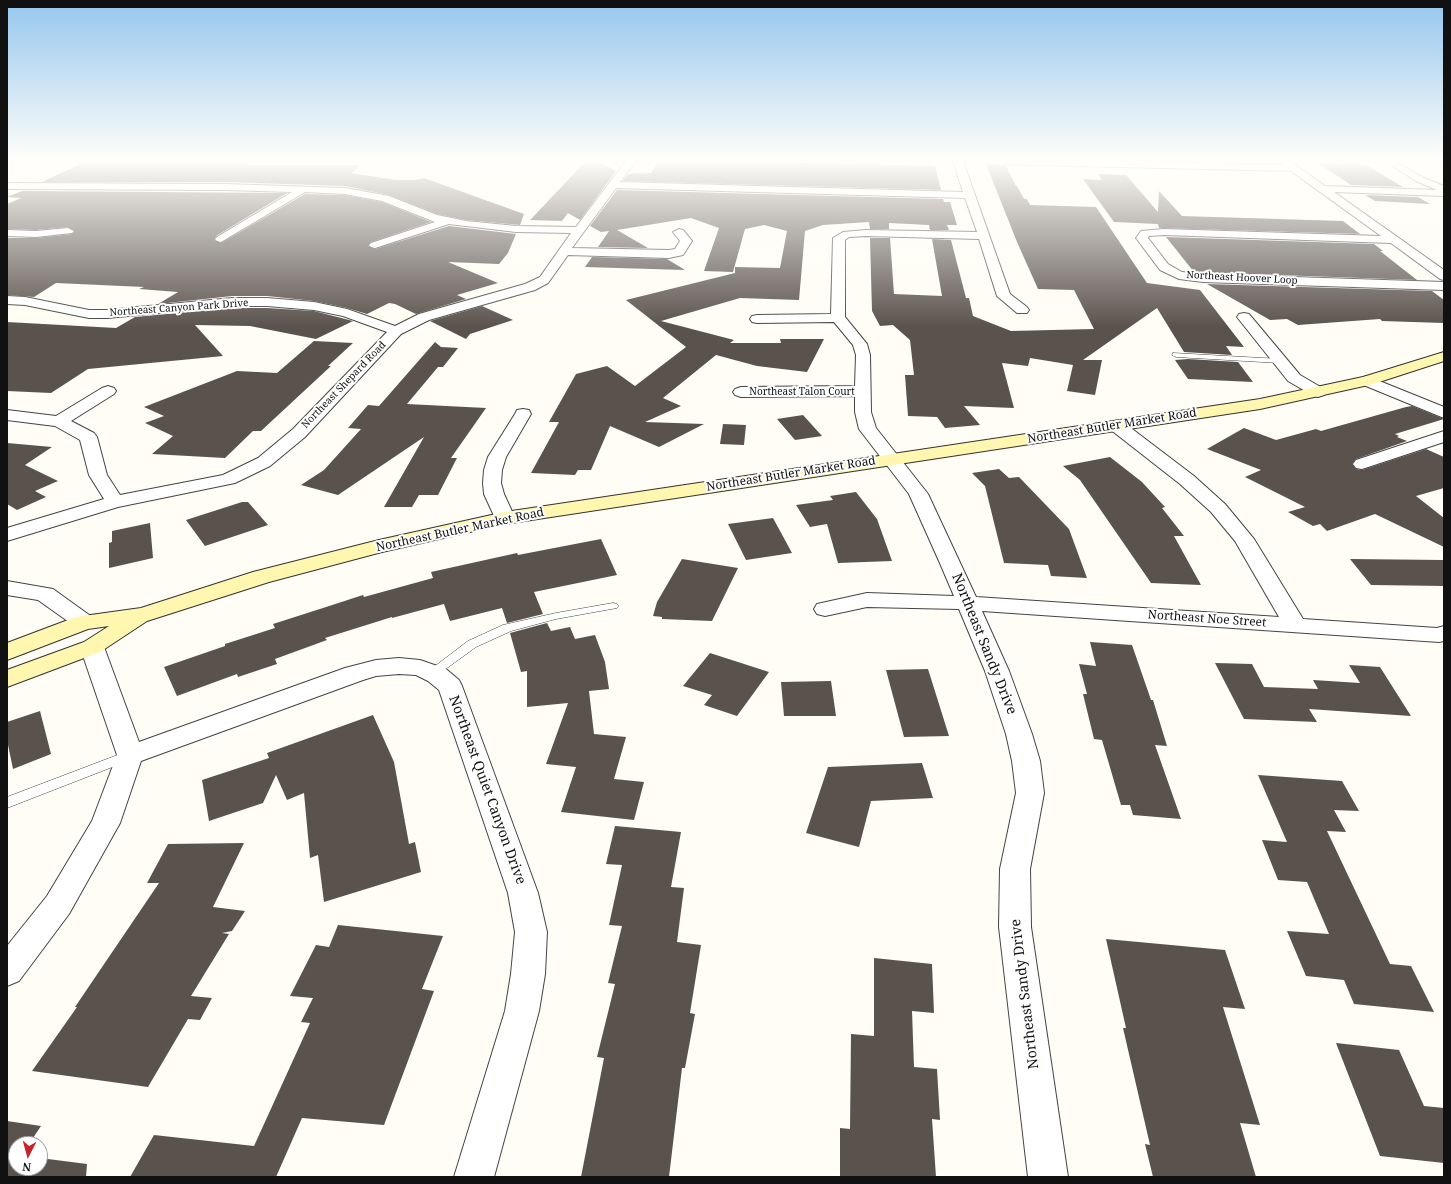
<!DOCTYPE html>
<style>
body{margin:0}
#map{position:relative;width:1451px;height:1184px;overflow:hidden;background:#fffdf5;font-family:"Noto Serif",serif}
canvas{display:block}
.frame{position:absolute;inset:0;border:8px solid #111;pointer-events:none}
.north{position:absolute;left:8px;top:1136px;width:40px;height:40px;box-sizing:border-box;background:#fff;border:1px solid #a0a0a0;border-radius:50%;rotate:186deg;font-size:11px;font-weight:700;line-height:16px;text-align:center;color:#111}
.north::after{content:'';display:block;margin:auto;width:14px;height:18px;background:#c4262e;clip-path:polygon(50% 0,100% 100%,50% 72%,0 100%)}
</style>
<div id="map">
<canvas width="1451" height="1184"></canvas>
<div class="frame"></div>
<div class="north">N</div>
</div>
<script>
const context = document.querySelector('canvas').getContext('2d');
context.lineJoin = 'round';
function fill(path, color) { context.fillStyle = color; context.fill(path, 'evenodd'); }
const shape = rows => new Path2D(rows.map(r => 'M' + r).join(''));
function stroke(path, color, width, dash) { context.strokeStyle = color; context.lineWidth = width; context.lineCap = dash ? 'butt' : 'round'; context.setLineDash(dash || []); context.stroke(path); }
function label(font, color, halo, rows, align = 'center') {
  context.font = font + ' "Noto Serif",serif'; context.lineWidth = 4; context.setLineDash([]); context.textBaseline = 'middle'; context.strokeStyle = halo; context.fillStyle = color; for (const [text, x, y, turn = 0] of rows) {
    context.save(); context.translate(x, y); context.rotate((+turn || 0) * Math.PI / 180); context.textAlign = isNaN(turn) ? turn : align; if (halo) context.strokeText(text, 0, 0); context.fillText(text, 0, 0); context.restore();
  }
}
fill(shape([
 [87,161,253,161,245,165,361,165,351,173,396,180,415,180,424,178,524,214,520,225,466,220,437,214,389,195,345,186,225,182,42,182],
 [586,161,597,161,616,171,580,220,568,213,562,221,530,220],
 [659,161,763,162,935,166,941,190,623,181,628,174,651,173],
 [1318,163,1366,165,1403,187,1351,185],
 [986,164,1006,166,1016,186,1017,186,1024,199,1027,199,1030,205,1096,207,1147,283,1200,290,1244,347,1226,346,1232,355,1184,352,1157,308,1083,360,1102,360,1095,395,1067,391,1073,365,1030,358,1028,366,1002,363,1014,408,964,406,980,425,945,428,937,417,908,416,905,375,914,375,910,340,893,325,880,326,872,311,870,238,890,238,894,294,942,296,932,239,951,240,966,298,969,298,973,316,1011,331,1094,329,1074,290,1038,289,1017,242],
 [1098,174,1126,175,1158,212,1159,191,1182,216,1343,221,1360,234,1159,228,1158,224,1114,222,1083,179,1102,180],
 [617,190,943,199,944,202,950,202,957,225,947,225,949,230,930,230,929,225,889,223,889,229,870,229,869,222,823,225,805,231,799,300,740,298,661,321,734,340,730,343,781,343,780,339,824,339,807,372,757,366,716,355,663,398,681,406,645,422,704,424,659,447,610,426,591,470,578,470,575,475,531,473,559,422,549,422,576,374,607,366,635,386,686,347,626,300,735,273,735,267,780,268,787,231,764,225,745,229,733,272,704,271,719,228,691,218,617,230,648,248,598,247,609,231,601,232,590,226],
 [22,191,287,193,216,236,214,240,221,243,305,194,345,195,382,202,431,222,371,242,368,246,375,249,449,226,516,234,508,253,499,264,448,262,498,283,457,295,466,299,416,314,395,304,389,303,367,314,347,308,314,301,267,296,232,296,158,304,178,292,139,289,144,287,56,283,34,297,7,295,7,238,36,238,72,234,75,231,68,227,36,230,7,229,7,204,21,198,7,197],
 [1365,195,1418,197,1430,204,1375,201],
 [1166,237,1374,244,1383,251,1380,251,1417,280,1194,272],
 [592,257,667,259,685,270,585,267],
 [1207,284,1432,291,1444,300,1444,323,1382,321,1380,319,1298,325,1287,319,1270,320],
 [482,306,513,320,470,334,466,339,430,321],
 [232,308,267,308,314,311,353,321,316,339,250,326,195,325,223,356,88,369,51,393,7,391,7,322,116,328,135,317],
 [314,341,353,343,328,366,331,366,261,431,253,431,225,458,152,454,173,436,145,423,164,416,144,407,237,371,277,373],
 [435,342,441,347,458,348,443,367,438,367,407,404,486,408,451,458,457,458,438,495,419,495,412,507,384,507,424,437,338,495,301,485,324,470,361,429,348,428,368,405,379,406],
 [1188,359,1238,362,1253,382,1188,379,1175,360],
 [1412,406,1444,419,1395,434,1399,436,1397,437,1407,441,1356,459,1352,464,1356,469,1362,470,1426,449,1444,457,1444,488,1416,496,1444,518,1444,547,1375,514,1327,531,1320,524,1313,526,1288,512,1305,507,1245,477,1261,470,1207,449,1244,428,1276,440,1316,429,1321,431,1406,407],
 [803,415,822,436,795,440,777,419],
 [723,424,746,425,744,445,720,444],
 [7,443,52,447,25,465,58,481,35,491,46,497,17,510,7,504],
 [1110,457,1142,482,1165,507,1162,508,1184,536,1174,536,1201,585,1151,583,1080,480,1063,466],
 [999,469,1009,478,1019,477,1069,529,1087,578,1051,576,1048,565,1004,563,985,486,972,473],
 [856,492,877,519,892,561,838,563,827,524,810,527,796,505,833,500,830,496],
 [242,502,248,502,268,525,205,546,186,520],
 [773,518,792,553,746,560,728,524],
 [150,523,153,558,109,568,109,543,112,542,112,531],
 [601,539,617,575,534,592,543,614,507,623,502,608,450,621,444,604,392,618,392,617,325,638,327,640,275,659,277,664,238,677,237,674,177,696,164,667,225,646,225,644,275,628,273,624,323,608,363,595,364,597,433,578,431,572,517,553,518,555],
 [682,559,738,568,712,621,662,619,662,617,653,616,657,602],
 [1350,559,1444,560,1444,586,1371,585],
 [547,623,551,631,570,627,575,639,595,635,605,662,609,689,589,691,594,734,626,737,614,779,644,782,634,820,561,812,576,767,546,764,568,703,527,707,527,671,521,672,510,633],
 [1090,642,1132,645,1151,700,1153,700,1167,746,1155,745,1181,819,1133,815,1130,805,1121,805,1102,740,1094,739,1083,694,1087,694,1079,664,1096,666],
 [710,653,769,672,737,716,704,705,712,695,683,686],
 [1215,663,1252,664,1264,687,1318,689,1313,680,1360,683,1349,665,1380,667,1411,716,1309,709,1317,722,1244,719],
 [928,669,949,736,904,737,886,670],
 [831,681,836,716,784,716,781,682],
 [40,711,51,754,13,769,7,740,7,722],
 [373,715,394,762,409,844,415,842,421,872,324,902,318,855,310,858,304,793,287,800,276,775,263,803,209,821,202,780,269,758,267,753],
 [922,763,933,798,871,801,859,847,806,833,828,767],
 [1258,775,1342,781,1359,811,1334,810,1346,832,1327,831,1390,964,1411,966,1434,1012,1354,1004,1344,980,1306,976,1287,931,1329,934,1307,882,1278,880,1262,840,1287,842],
 [615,826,681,832,671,887,684,888,677,942,701,945,690,1013,695,1014,685,1068,682,1068,669,1177,581,1177,604,1058,597,1057,615,984,608,983,622,926,609,925,622,865,606,864],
 [244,843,213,907,245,911,232,931,222,933,229,934,191,996,212,998,200,1020,188,1019,148,1087,32,1071,77,1007,75,1007,159,883,147,883,168,844],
 [338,925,443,936,422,989,434,991,384,1125,302,1118,276,1177,130,1177,154,1135,254,1146,310,1023,301,1022,313,998,290,996,316,945,329,947],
 [1106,939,1225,950,1245,1009,1223,1007,1260,1125,1240,1123,1256,1177,1153,1177,1145,1144,1150,1145,1123,1028,1126,1028],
 [874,958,932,964,934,1013,912,1011,914,1067,937,1069,940,1120,932,1119,936,1177,840,1177,840,1128,850,1129,851,1034,874,1036],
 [1336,1043,1399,1050,1424,1106,1444,1108,1444,1163,1380,1156],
 [7,1121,41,1126,29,1144,16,1144,16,1168,40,1168,40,1158,87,1164,86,1177,7,1177]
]), '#5a524d');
const lane = shape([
 [1173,353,1280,359,1284,361,1280,363,1176,357,1172,355,1173,353],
 [613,603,617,604,619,606,617,608,556,619,511,631,476,647,436,676,432,677,428,676,426,673,468,641,503,625,556,613,613,603],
 [128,751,133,753,135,756,133,759,7,808,7,797,128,751]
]);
const street = shape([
 [626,161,636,161,620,182,963,192,953,161,963,161,1010,294,1027,307,1029,310,1027,313,1017,313,997,296,979,239,866,236,849,237,845,240,845,317,867,344,870,355,871,412,876,428,928,494,976,597,1279,617,1235,541,1211,512,1180,484,1111,430,1108,426,1111,422,1117,421,1123,422,1194,476,1225,504,1254,539,1303,619,1437,628,1444,626,1444,641,1439,642,982,611,1009,671,1032,734,1040,761,1044,793,1030,869,1031,927,1068,1177,1028,1177,999,927,1000,869,1016,793,1012,761,1006,734,985,671,959,609,867,607,825,616,817,614,814,609,817,604,867,593,954,596,939,561,909,494,859,429,855,412,855,396,741,397,735,395,733,392,735,389,741,387,855,386,856,355,853,345,834,322,757,323,752,322,750,319,752,316,757,315,831,314,833,238,843,232,866,230,977,232,965,198,616,188,572,248,669,250,675,249,680,241,673,232,679,229,683,230,692,241,683,255,669,258,568,255,548,283,535,290,429,320,401,334,305,437,270,466,235,483,118,507,7,541,7,528,104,499,89,475,80,440,55,426,7,420,7,410,56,416,102,388,108,386,114,388,116,391,114,394,71,421,94,433,97,437,107,475,120,495,223,475,258,458,293,429,387,332,343,316,314,310,267,306,232,306,107,318,89,318,25,305,7,304,7,296,25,297,89,310,107,310,232,298,267,298,314,302,347,309,395,326,419,314,525,284,540,277,571,233,516,232,449,224,375,248,371,247,369,245,371,243,435,222,382,201,345,194,305,192,221,242,217,241,215,239,217,237,292,192,225,190,7,189,7,183,225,184,345,188,389,196,437,215,466,221,516,226,576,227,626,161],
 [984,161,1111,161,1284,165,1279,161,1290,161,1325,186,1437,190,1416,181,1394,167,1399,164,1402,165,1422,177,1444,186,1444,196,1334,192,1444,270,1444,280,1440,279,1391,243,1164,235,1149,236,1148,238,1168,264,1182,272,1203,274,1444,282,1444,290,1203,282,1179,279,1160,270,1136,238,1141,231,1164,229,1381,236,1291,171,989,164,984,161],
 [68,228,74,231,72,233,36,237,7,236,7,230,36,231,68,228],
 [1244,313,1249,314,1300,375,1324,389,1326,392,1324,395,1318,397,1312,395,1288,381,1237,317,1239,314,1244,313],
 [1367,376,1444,407,1444,418,1361,384,1359,381,1361,378,1367,376],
 [523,409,529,410,531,414,506,457,502,470,501,483,504,494,515,518,512,522,505,524,498,522,495,518,484,494,483,483,484,470,488,457,515,414,517,410,523,409],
 [1444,431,1444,442,1362,469,1356,468,1353,464,1356,460,1444,431],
 [7,581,53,589,92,617,95,622,92,627,84,629,76,627,38,600,7,595,7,581],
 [92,640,100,642,104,647,139,742,345,668,376,660,399,658,420,660,446,669,459,680,462,686,538,893,547,932,545,974,539,1011,494,1177,454,1177,505,1011,511,974,515,932,508,893,439,690,428,681,416,675,399,674,376,676,363,680,141,761,120,823,69,914,19,981,7,986,7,946,47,896,92,821,117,755,80,647,84,642,92,640]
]);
const secondary = shape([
 [1444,352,1444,361,1373,384,1260,409,505,524,382,552,269,582,147,621,100,652,7,687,7,670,84,642,109,626,88,629,7,660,7,643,76,617,141,608,253,572,379,540,505,512,1260,399,1363,377,1444,352]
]);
stroke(lane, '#444', 1);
stroke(street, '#444', 2);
stroke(secondary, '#333', 2);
fill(lane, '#fff');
fill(street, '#fff');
fill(secondary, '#fff6b0');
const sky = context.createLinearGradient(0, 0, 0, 327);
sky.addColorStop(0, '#95c6ee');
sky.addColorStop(0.49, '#fffefa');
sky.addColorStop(1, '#fffefa00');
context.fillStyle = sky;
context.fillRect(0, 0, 1451, 327);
label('10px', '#111', '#fff', [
 ["Northeast Hoover Loop",1242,278,3],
 ["Northeast Canyon Park Drive",179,308,-4],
 ["Northeast Shepard Road",344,385,-46],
 ["Northeast Talon Court",802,392]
]);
label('12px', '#111', '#fff', [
 ["Northeast Butler Market Road",1112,426,-9],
 ["Northeast Butler Market Road",791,474,-9],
 ["Northeast Butler Market Road",460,530,-12],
 ["Northeast Noe Street",1207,619,4]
]);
label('14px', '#111', '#fff', [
 ["Northeast Sandy Drive",984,644,68],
 ["Northeast Quiet Canyon Drive",487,790,70],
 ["Northeast Sandy Drive",1025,994,-97]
]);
</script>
